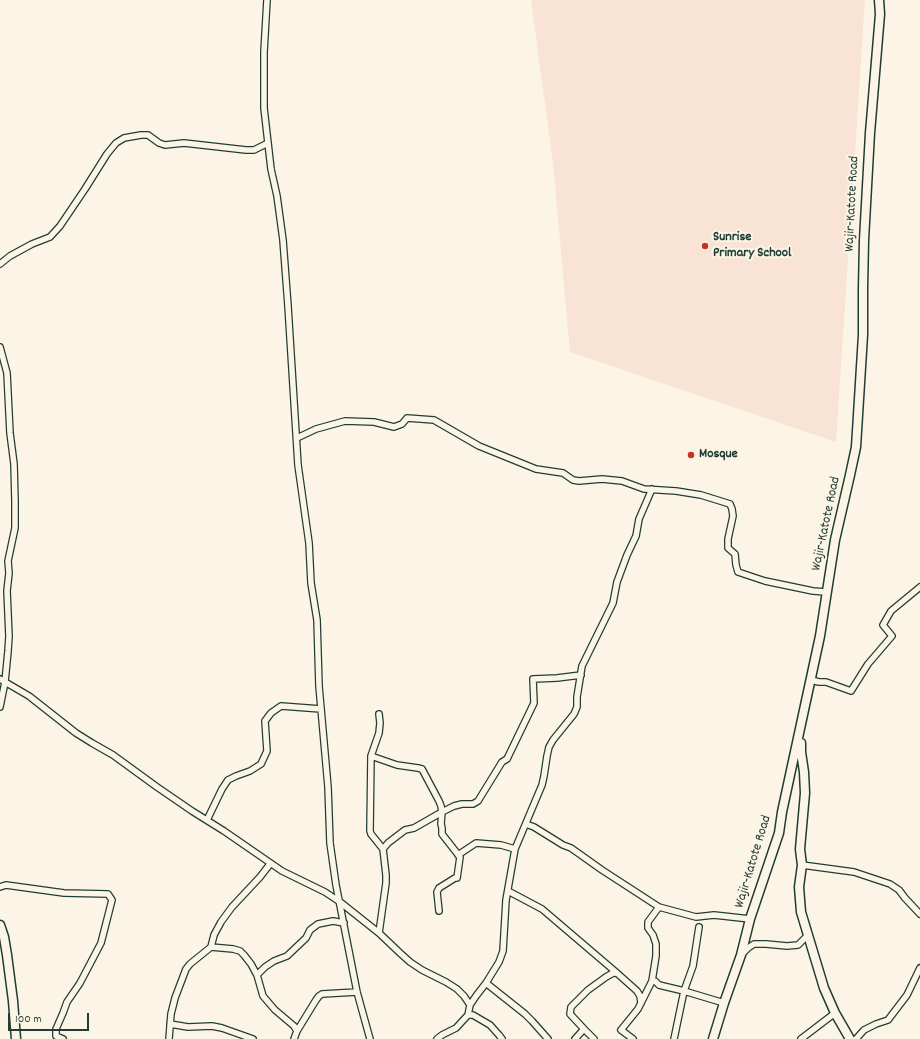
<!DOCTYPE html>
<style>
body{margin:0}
#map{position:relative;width:920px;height:1039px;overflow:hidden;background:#fcf5e5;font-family:Dekko,sans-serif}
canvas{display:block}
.scale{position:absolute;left:8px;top:1013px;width:81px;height:18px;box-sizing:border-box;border:2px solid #1f3d34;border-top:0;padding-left:5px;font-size:12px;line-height:14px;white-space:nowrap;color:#1f3d34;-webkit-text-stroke:3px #fcf5e5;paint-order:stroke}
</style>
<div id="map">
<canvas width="920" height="1039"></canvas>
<div class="scale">100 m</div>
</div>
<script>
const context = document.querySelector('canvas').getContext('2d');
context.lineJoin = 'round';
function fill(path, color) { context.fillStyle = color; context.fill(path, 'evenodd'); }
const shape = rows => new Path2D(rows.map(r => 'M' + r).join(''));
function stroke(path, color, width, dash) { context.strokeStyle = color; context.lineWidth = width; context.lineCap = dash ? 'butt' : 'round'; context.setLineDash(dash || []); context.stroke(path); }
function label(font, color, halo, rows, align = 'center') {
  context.font = font + ' Dekko,sans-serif'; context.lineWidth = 4; context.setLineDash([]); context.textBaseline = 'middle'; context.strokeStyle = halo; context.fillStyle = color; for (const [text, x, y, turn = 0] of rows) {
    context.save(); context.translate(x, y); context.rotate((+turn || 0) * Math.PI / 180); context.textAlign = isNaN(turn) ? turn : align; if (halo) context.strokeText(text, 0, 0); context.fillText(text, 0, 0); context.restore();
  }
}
fill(shape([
 [531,0,865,0,836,442,570,352,553,163]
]), '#f9e3d4');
const street = shape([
 [267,0,264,52,264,108,271,169,277,196,283,240,288,306,298,465,309,543,311,583,317,620,319,686,328,787,330,843,336,885,357,992,370,1039],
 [0,264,10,256,32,244,50,237,60,226,85,189,107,154,116,143,124,138,141,135,148,135,159,143,165,145,184,143,246,150,254,150,268,143],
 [0,347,7,373,10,433,14,464,15,501,15,528,8,561,9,573,7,591,9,636,8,651,5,682,0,707],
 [297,438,316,429,345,421,374,422,394,427,402,424,407,418,434,420,479,446,536,469,563,473,573,480,579,481,602,479,622,481,644,489,676,491,701,495,730,504,732,509,733,516,728,539,728,548,735,554,736,565,738,572,765,581,813,591,826,592],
 [0,679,29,696,76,733,92,743,113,755,157,787,192,811,224,831,282,871,325,892,340,902,379,933,400,953,410,962,422,970,446,982,457,989,464,996,470,1005,468,1015,473,1015,490,1025,499,1035,502,1039],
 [811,680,819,682,826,682,851,691,868,664,892,636,883,625,891,611,920,587],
 [371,756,397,765,418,768,422,769,439,801,441,806,442,812,441,824,442,828,442,834,460,857,457,878,455,878,439,888,437,892,439,911],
 [207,820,222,789,228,780,236,776,250,771,261,764,267,751,265,721,271,713,281,706,321,709],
 [526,824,534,827,563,845,571,848,602,870,659,907,696,917,714,915,750,919],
 [383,849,388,843,405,830,414,828,442,812,454,806,462,804,473,804,478,801,502,762,507,759,534,703,533,679,557,678,581,675],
 [458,855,476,843,501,845,515,849],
 [802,865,854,872,890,884,899,890,905,898,920,914],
 [0,887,6,885,64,893,108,894,112,900,101,943,80,983,67,1002,63,1013,56,1029,56,1036,63,1039],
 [508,891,542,909,617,973],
 [379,933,386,883,386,875,383,849,371,834,370,831,371,756,379,733,380,723,379,714],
 [211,947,233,949,240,951,244,955,251,964,257,975,263,996,275,1010,294,1026,297,1031],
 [742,954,748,948,754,944,766,944,787,946,798,945,808,935],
 [257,975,265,967,274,961,287,956,306,938,310,930,318,924,333,921,344,923],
 [652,981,655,981,659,985,684,991,724,1003],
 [486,983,499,962,503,951,506,900,515,849,542,785,544,776,547,756,549,747,553,740,574,714,577,707,577,697,582,666,613,603,617,582,627,555,636,536,639,519,652,489],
 [470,1005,476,996,486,983,525,1014,532,1021,548,1039],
 [170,1024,188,1027,212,1026,222,1028,253,1039],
 [169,1039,171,1014,175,998,186,969,190,964,211,947,214,935,221,922,232,907,260,877,270,864],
 [294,1039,297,1031,316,1000,319,996,322,994,357,992],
 [437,1039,442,1035,456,1028,468,1015],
 [575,1039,584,1029],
 [594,1039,584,1029,570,1014,571,1007,588,990,606,977,613,973,615,973,618,974,637,991,640,996,641,1003],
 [633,1039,621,1030,638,1009,652,981,656,956,656,944,653,935,648,928,648,922,659,907],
 [674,1039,684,991,693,966,699,927],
 [801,1039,835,1013],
 [856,1039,864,1030,876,1024,888,1020,907,995,920,968]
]);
const secondary = shape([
 [801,743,801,752,804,772,805,793,800,849,802,865,799,887,801,912,824,988,835,1013,850,1039],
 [0,925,4,937,7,955,13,1001,16,1039],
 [713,1039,724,1003,741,955,750,919,779,833,782,812,820,636,835,540,850,475,856,447,863,335,863,289,864,240,870,133,880,14,879,0]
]);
stroke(street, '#1f3d34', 8);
stroke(secondary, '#1f3d34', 11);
stroke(street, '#fcf5e5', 5.5);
stroke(secondary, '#fcf5e5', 8);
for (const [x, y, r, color] of [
 [705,246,4,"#c8321e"],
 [691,455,4,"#c8321e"]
]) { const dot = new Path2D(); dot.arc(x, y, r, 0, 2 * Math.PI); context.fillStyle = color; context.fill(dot); stroke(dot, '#fcf5e5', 1.5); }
label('14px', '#1f3d34', '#fcf5e5', [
 ["Wajir-Katote Road",853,204,-87],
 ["Wajir-Katote Road",827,524,-78],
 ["Wajir-Katote Road",754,862,-73]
]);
label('bold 14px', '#1f3d34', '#fcf5e5', [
 ["Sunrise",713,238],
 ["Primary School",713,254],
 ["Mosque",699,455]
], 'left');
</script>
